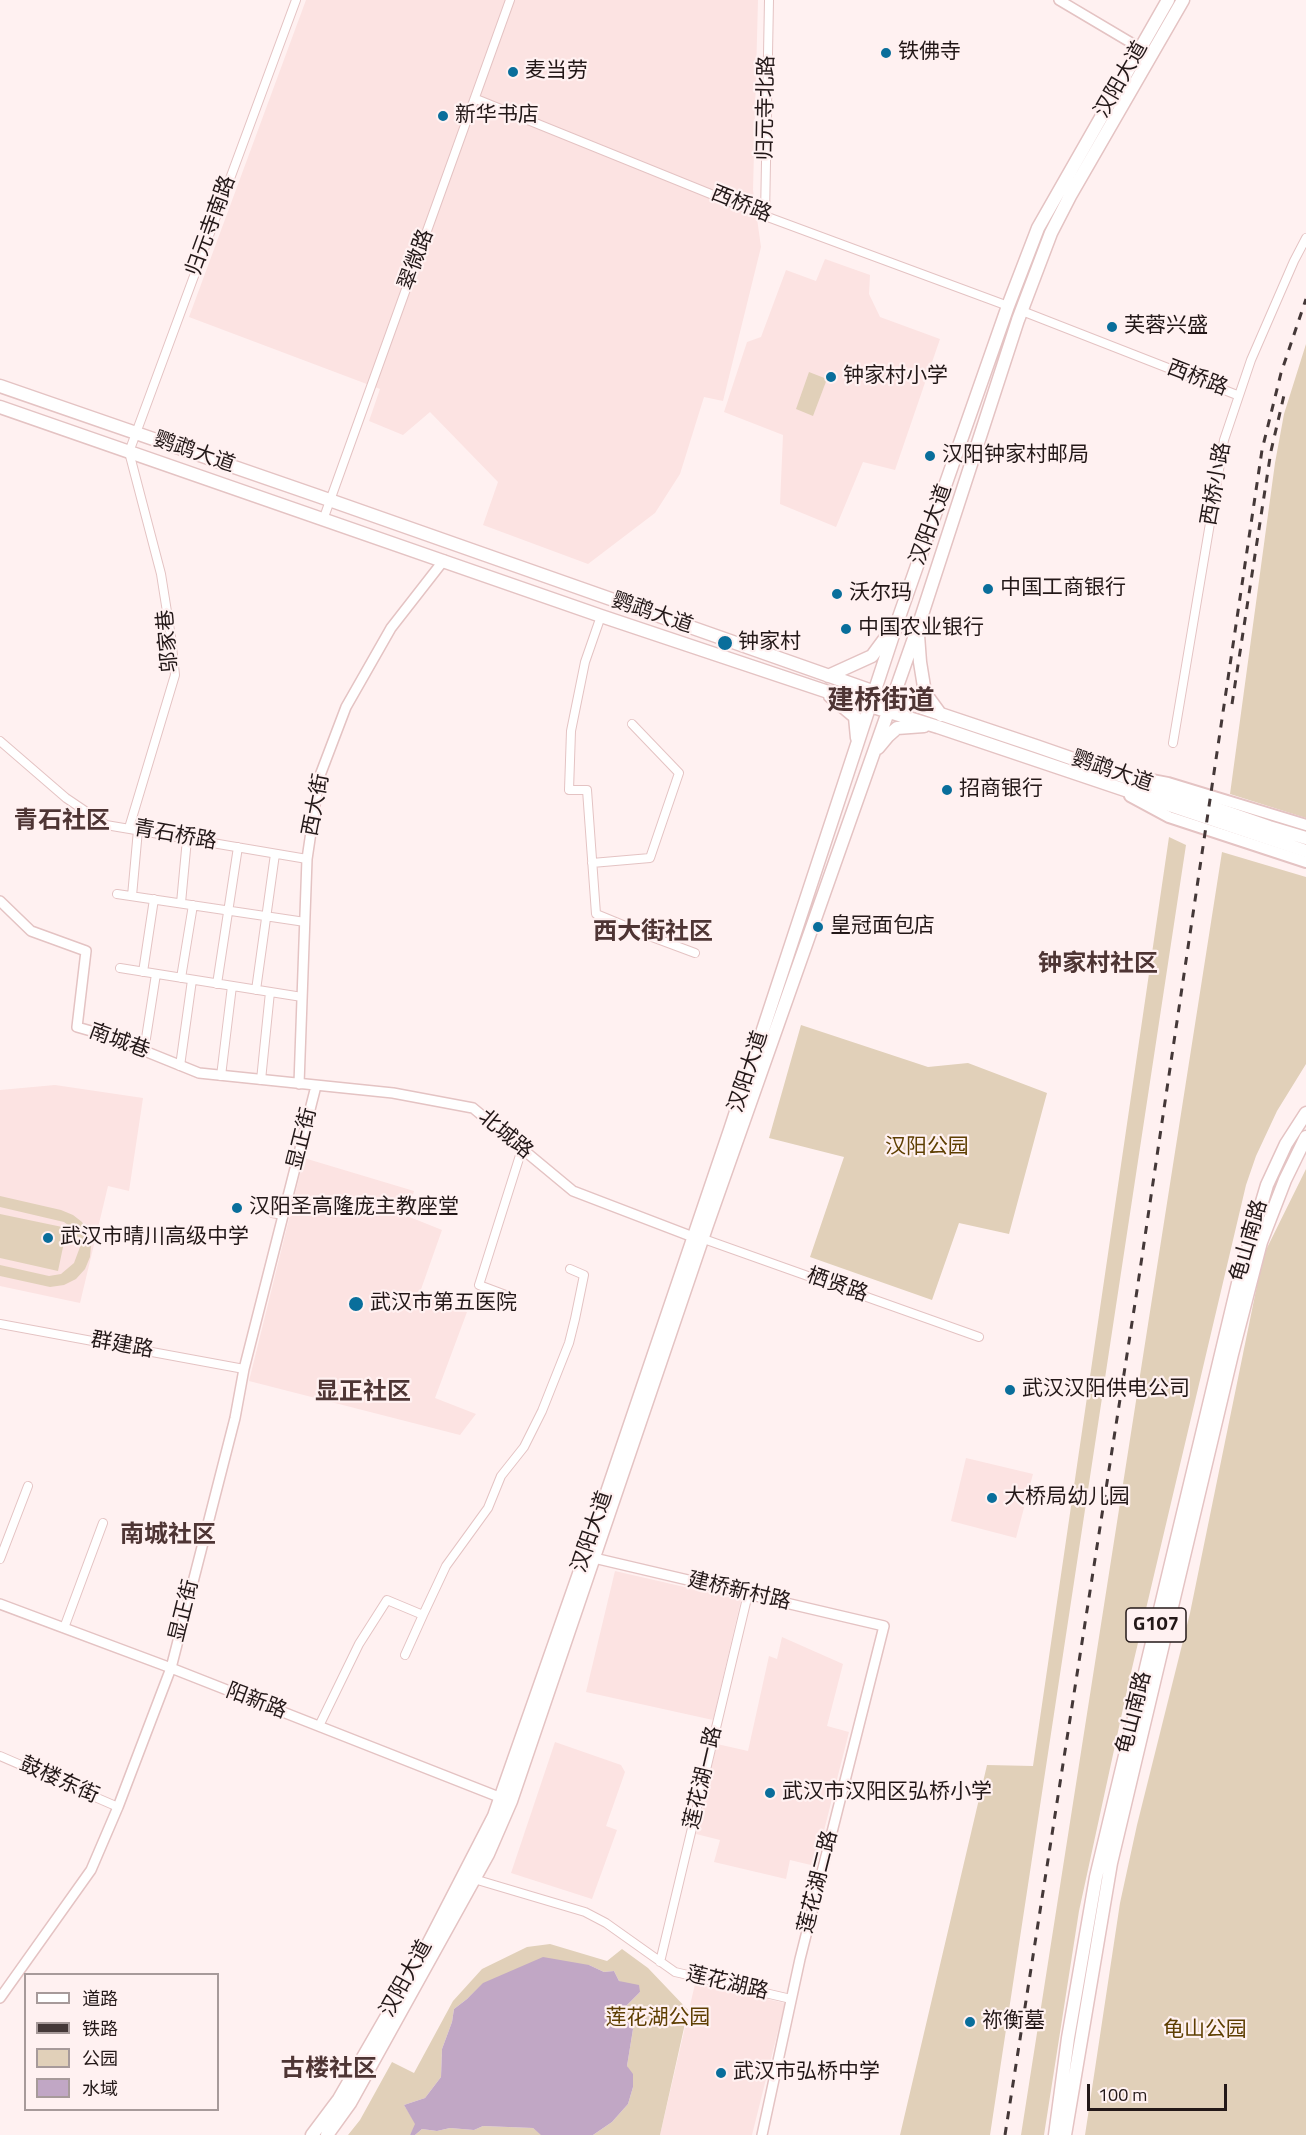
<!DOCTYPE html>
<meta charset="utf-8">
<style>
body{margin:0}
#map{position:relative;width:1306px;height:2135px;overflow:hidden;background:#fff1f1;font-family:"Titillium Web","Noto Sans SC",sans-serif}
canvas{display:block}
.legend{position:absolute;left:24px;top:1973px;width:195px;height:138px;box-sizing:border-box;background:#fff1f1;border:2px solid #a79a9a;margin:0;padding:8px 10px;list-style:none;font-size:18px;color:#231818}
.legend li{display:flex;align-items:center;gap:12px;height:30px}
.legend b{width:30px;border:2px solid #a79a9a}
.scale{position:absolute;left:1087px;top:2084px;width:140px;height:27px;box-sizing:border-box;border:3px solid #231818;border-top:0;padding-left:8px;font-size:18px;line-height:21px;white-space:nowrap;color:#231818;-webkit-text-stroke:4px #fff1f1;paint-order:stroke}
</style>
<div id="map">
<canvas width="1306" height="2135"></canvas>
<ul class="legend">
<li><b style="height:8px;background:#fff"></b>道路</li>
<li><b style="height:8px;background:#443838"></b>铁路</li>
<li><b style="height:16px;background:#e1d0b9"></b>公园</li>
<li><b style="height:16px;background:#c1a7c5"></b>水域</li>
</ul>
<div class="scale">100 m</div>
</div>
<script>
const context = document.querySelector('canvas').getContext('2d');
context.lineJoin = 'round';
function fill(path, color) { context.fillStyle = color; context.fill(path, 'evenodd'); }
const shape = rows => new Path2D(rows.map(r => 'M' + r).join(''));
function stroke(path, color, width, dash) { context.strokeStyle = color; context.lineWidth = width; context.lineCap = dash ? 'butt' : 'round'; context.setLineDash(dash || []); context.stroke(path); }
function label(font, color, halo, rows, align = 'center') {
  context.font = font + ' "Titillium Web","Noto Sans SC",sans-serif'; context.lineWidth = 4.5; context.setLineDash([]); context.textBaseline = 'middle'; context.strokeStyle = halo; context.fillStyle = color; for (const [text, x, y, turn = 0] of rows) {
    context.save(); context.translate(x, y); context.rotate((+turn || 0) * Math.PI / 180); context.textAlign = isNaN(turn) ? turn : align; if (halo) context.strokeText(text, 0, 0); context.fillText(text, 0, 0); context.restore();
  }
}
fill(shape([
 [306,0,758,0,753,190,761,247,723,401,704,397,680,474,655,513,588,564,483,525,498,482,430,412,403,435,369,421,380,389,189,317],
 [825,259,870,275,869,294,880,317,940,339,895,470,863,462,836,527,780,504,783,435,724,412,747,342,761,337,786,270,816,281],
 [55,1085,143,1098,129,1191,108,1186,80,1303,0,1286,0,1090],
 [304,1158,414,1191,407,1216,442,1230,419,1295,467,1312,435,1398,476,1414,460,1435,249,1381],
 [966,1458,1033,1474,1016,1538,951,1521],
 [615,1571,741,1600,713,1720,586,1692],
 [782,1637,843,1664,827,1726,849,1732,815,1866,790,1860,786,1879,714,1862,720,1840,696,1834,717,1744,748,1751,769,1656,777,1659],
 [555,1742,621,1765,625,1772,606,1826,617,1830,592,1899,511,1873],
 [695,1984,785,2003,752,2135,660,2135]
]), '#fce3e2');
fill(shape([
 [1306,344,1306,818,1230,794,1275,463,1284,414],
 [809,372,827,379,813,416,796,409],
 [1169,837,1186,845,990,2135,900,2135,987,1765,1033,1766],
 [1222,852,1306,877,1306,1064,1277,1111,1256,1156,1246,1185,1129,1681,1079,1911,1044,2135,1021,2135],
 [801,1025,928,1067,968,1063,1047,1093,1009,1234,959,1223,932,1300,810,1257,844,1157,769,1138],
 [1306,1169,1306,2135,1085,2135,1120,1903,1137,1825,1190,1613,1263,1256],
 [0,1196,61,1210,73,1215,82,1222,88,1233,91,1245,90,1257,85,1269,76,1279,64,1285,50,1287,0,1276,0,1265,49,1276,61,1274,74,1263,80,1247,77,1236,71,1227,64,1222,0,1207],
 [0,1214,67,1228,58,1271,0,1258],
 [550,1944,607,1961,622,1949,648,1968,688,2010,660,2135,593,2135,612,2122,628,2104,633,2087,627,2066,633,2029,624,2016,626,2006,640,1992,619,1981,614,1971,604,1972,589,1965,484,1983,467,1999,454,2009,452,2022,442,2049,441,2077,425,2098,404,2105,416,2124,410,2135,348,2135,360,2120,392,2062,414,2073,453,2001,482,1969,527,1947],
 [483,2126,533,2128,542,2135,415,2135,422,2129,437,2131,450,2128,474,2130]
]), '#e1d0b9');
fill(shape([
 [543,1957,589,1965,604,1972,614,1971,619,1981,639,1985,640,1992,626,2006,624,2016,633,2029,627,2066,633,2074,633,2087,628,2104,612,2122,593,2135,541,2135,533,2128,483,2126,474,2130,450,2128,437,2131,422,2129,415,2135,410,2135,415,2124,404,2105,425,2098,441,2077,442,2049,452,2022,454,2009,467,1999,483,1983]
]), '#c1a7c5');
const minor = shape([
 [476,99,765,216,1008,306],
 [765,216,769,0],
 [1022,311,1237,395],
 [323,520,510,0],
 [601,616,585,662,571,731,569,790,587,790,596,914,652,937,695,953],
 [0,741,66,798,106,825,307,859],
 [1173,743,1224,440,1251,360,1294,261,1306,238],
 [129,828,175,675,171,637,161,574,129,452,296,0],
 [592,863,650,858,679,773,632,724],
 [117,894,305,922],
 [132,896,138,830],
 [181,903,187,839],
 [120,968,302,997],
 [143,972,154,899],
 [181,978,193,905],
 [217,984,238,847],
 [256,990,275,854],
 [144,1051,156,974],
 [180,1066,192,980],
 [221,1076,232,986],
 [261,1080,270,992],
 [272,1213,283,1215],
 [701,1238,979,1337],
 [511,1297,479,1285,522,1149],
 [0,1324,244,1369],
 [0,1559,28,1486],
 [64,1628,103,1523],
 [405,1655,423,1615],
 [319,1726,359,1644,387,1600,423,1615,446,1566,488,1508,501,1476,524,1447,542,1411,569,1343,575,1319,584,1275,570,1269],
 [0,1756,118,1807],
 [474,1879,585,1912,606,1923,675,1972,791,1999],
 [660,1962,748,1594]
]);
const tertiary = shape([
 [1059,0,1145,51],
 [0,901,31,931,86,951,77,1027,105,1035,199,1073,393,1093,473,1108,573,1191,693,1237],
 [299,1084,307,859,319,778,346,707,391,628,444,560],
 [594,1558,884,1626,800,1959,762,2135],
 [0,1604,171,1668,504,1799],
 [0,1998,91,1870,118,1807,171,1668,235,1418,244,1369,316,1086]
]);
const secondary = shape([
 [1142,778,1168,783,1306,825],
 [1130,796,1169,817,1306,862]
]);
const primary = shape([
 [0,386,318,496,875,692,1036,746,1269,827,1306,838],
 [0,407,601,616,870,706,938,727,1306,851],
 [918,635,920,662,925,693,941,715],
 [828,676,872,656,889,633],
 [830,696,855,717,857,738],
 [878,748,888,736,897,728,924,726],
 [312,2135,339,2099,425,1950,494,1816,588,1548,730,1130,898,620,1008,306,1038,228,1168,0],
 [327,2135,350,2103,488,1854,511,1801,707,1225,918,627,1018,320,1051,233,1070,196,1183,0]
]);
const trunk = shape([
 [1055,2135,1068,2038,1096,1877,1239,1279,1267,1185,1286,1144,1306,1113],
 [1065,2135,1111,1863,1232,1354,1261,1242,1285,1180,1306,1137]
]);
stroke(minor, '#e4c3c3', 10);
stroke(tertiary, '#e4c3c3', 12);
stroke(secondary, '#e4c3c3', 14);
stroke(primary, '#e4c3c3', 15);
stroke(trunk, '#e4c3c3', 15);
stroke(minor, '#fff', 8);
stroke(tertiary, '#fff', 9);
stroke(secondary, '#fff', 10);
stroke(primary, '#fff', 12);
stroke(trunk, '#fff', 12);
stroke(shape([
 [1232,704,1271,451,1285,391],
 [1005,2135,1136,1297,1262,450,1281,373,1306,299]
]), '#443838', 3, [8, 8]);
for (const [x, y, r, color] of [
 [886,53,6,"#096e9b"],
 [513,72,6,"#096e9b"],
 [443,116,6,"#096e9b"],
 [1112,327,6,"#096e9b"],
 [831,377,6,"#096e9b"],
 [930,456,6,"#096e9b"],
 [988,589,6,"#096e9b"],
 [837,594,6,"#096e9b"],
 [846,629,6,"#096e9b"],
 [725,643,8,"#096e9b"],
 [947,790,6,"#096e9b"],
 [818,927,6,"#096e9b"],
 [237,1208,6,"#096e9b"],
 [48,1238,6,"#096e9b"],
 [356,1304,8,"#096e9b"],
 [1010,1390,6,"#096e9b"],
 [992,1498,6,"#096e9b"],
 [770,1793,6,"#096e9b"],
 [970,2022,6,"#096e9b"],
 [721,2073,6,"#096e9b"]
]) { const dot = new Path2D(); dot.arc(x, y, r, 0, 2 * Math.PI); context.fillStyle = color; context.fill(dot); stroke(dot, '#fff1f1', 2); }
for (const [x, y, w] of [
 [1156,1625,60]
]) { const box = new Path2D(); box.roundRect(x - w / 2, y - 17, w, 34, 4.5); context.fillStyle = '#fff1f1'; context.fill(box); stroke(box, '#231818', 1.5); }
label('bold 20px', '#231818', null, [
 ["G107",1156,1625]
]);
label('21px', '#231818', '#fff1f1', [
 ["铁佛寺",898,53],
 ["麦当劳",525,72],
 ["新华书店",455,116],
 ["芙蓉兴盛",1124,327],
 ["钟家村小学",843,377],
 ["汉阳钟家村邮局",942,456],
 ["中国工商银行",1000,589],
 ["沃尔玛",849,594],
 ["中国农业银行",858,629],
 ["钟家村",738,643],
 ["招商银行",959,790],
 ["皇冠面包店",830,927],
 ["汉阳圣高隆庞主教座堂",249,1208],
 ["武汉市晴川高级中学",60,1238],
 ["武汉市第五医院",370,1304],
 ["武汉汉阳供电公司",1022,1390],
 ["大桥局幼儿园",1004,1498],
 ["武汉市汉阳区弘桥小学",782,1793],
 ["祢衡墓",982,2022],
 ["武汉市弘桥中学",733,2073]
], 'left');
label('21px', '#231818', '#fff1f1', [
 ["汉阳大道",1122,80,-60],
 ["归元寺北路",767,108,-89],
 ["西桥路",741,205,22],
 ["归元寺南路",212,226,-70],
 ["翠微路",417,260,-70],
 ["西桥路",1197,379,21],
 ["鹦鹉大道",194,453,19],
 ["西桥小路",1217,484,-80],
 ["汉阳大道",932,525,-70],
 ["鹦鹉大道",652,614,19],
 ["邬家巷",169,641,-95],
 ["鹦鹉大道",1112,772,19],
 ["西大街",317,805,-79],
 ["青石桥路",175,836,10],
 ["南城巷",119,1042,20],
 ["汉阳大道",749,1072,-72],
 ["北城路",505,1135,40],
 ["显正街",303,1139,-76],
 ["龟山南路",1250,1241,-74],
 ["栖贤路",837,1286,19],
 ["群建路",122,1346,10],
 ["汉阳大道",593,1532,-71],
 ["建桥新村路",739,1592,13],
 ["显正街",185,1611,-76],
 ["阳新路",256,1702,21],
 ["龟山南路",1135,1713,-76],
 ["莲花湖一路",704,1778,-77],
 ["鼓楼东街",59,1781,24],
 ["莲花湖二路",819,1882,-76],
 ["汉阳大道",407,1979,-61],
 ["莲花湖路",727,1984,13]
]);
label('21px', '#5e3f02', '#fff1f1', [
 ["汉阳公园",927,1148],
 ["莲花湖公园",658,2019],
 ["龟山公园",1205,2031]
]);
label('bold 24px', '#4e3534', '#fff1f1', [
 ["青石社区",62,822],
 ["西大街社区",653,933],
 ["钟家村社区",1098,965],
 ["显正社区",363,1393],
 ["南城社区",168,1536],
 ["古楼社区",329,2070]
]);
label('bold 27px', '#4e3534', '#fff1f1', [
 ["建桥街道",881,702]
]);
</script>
